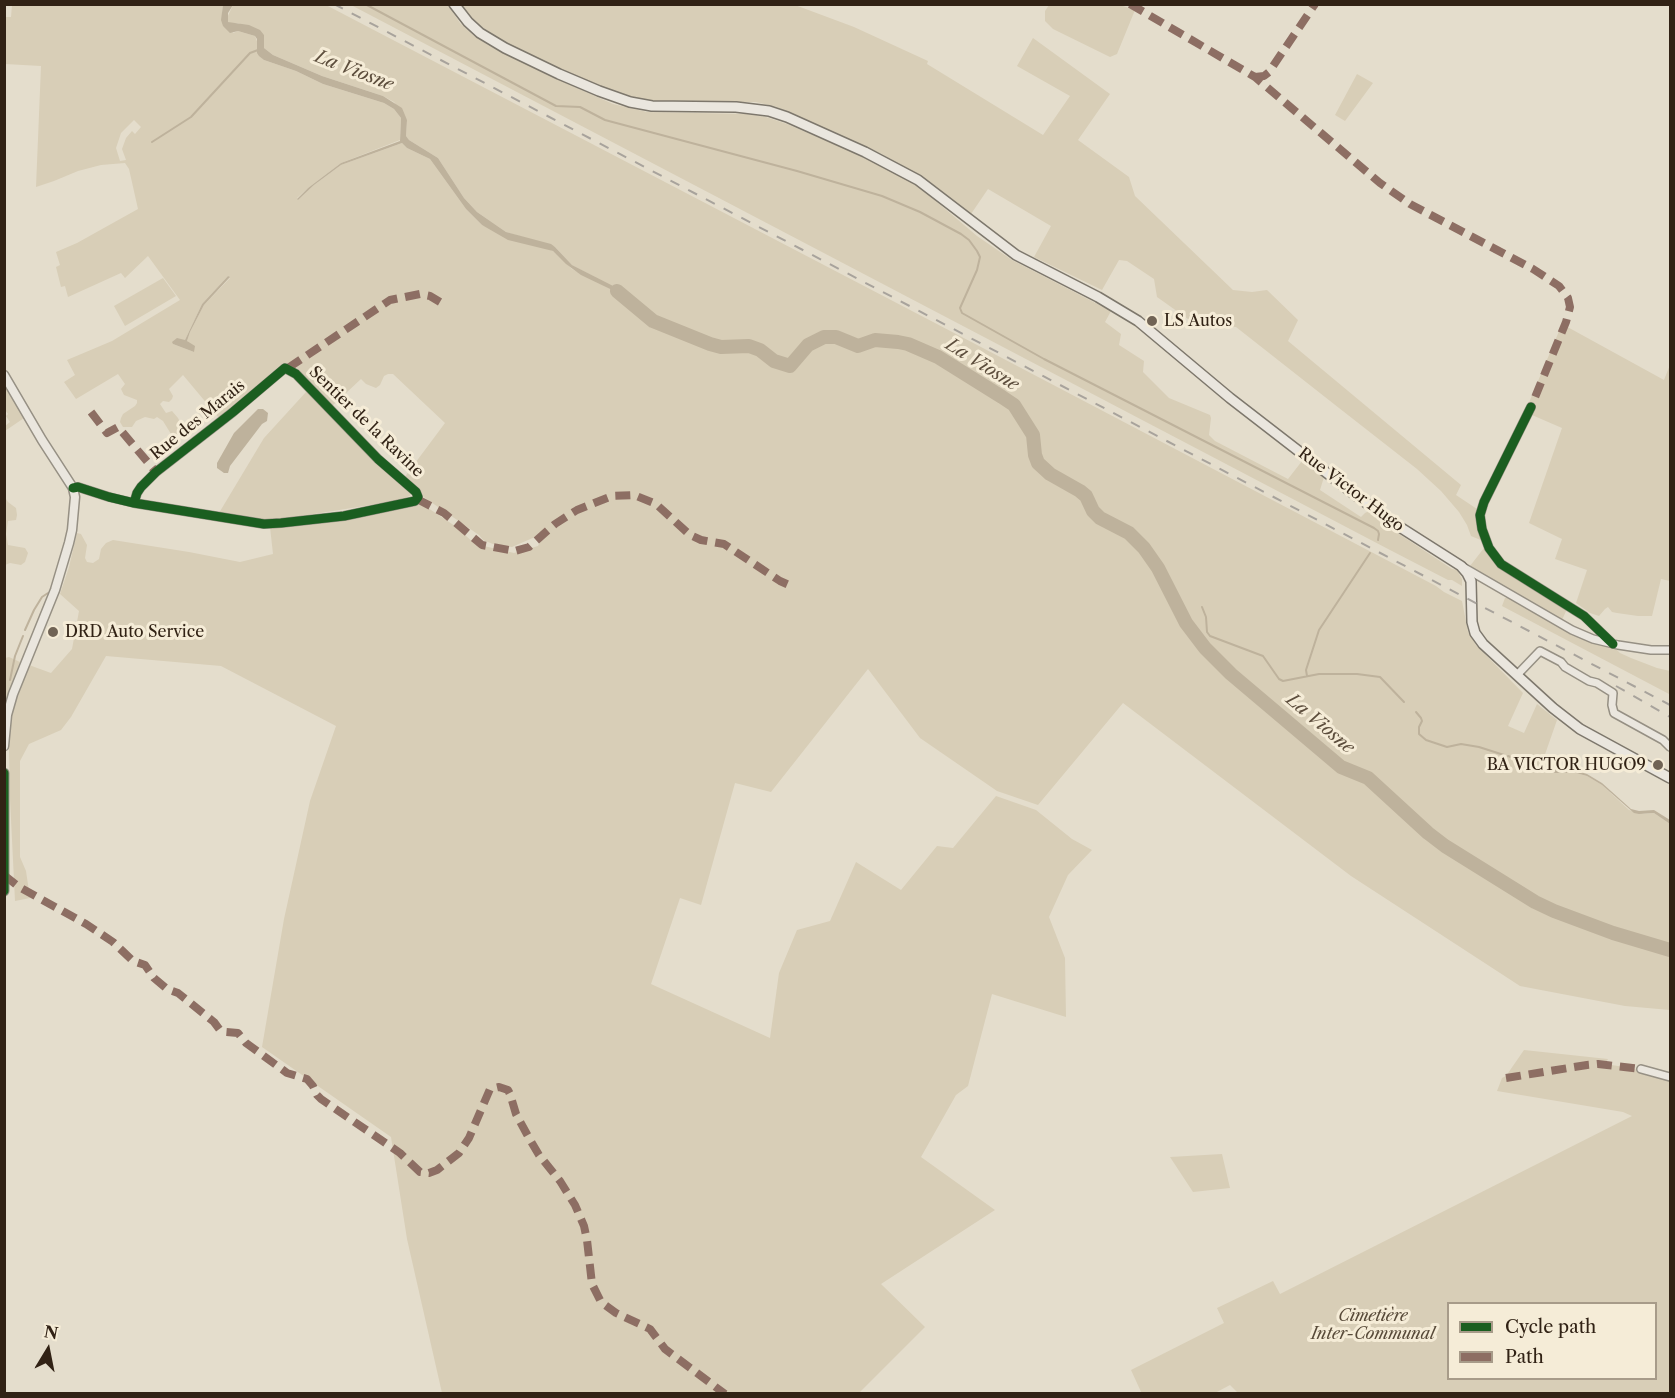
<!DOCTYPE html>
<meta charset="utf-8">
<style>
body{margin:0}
#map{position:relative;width:1675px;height:1398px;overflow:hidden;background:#e4ddcc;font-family:"Libre Caslon Text",serif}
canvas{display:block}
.frame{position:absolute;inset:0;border:6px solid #312215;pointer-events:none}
.legend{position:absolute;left:1447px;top:1302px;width:210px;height:78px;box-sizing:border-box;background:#f5ecd7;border:2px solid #a79b89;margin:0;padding:8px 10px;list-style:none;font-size:18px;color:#312215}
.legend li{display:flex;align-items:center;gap:12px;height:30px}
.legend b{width:30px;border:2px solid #a79b89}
.north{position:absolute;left:18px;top:1320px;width:60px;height:60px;-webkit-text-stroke:4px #f5ecd7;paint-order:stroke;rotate:10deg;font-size:16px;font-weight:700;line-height:24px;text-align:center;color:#312215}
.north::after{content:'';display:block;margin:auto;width:21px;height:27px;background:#312215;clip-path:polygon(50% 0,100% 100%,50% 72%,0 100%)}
</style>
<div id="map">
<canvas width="1675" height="1398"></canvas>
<div class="frame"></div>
<ul class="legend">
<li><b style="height:8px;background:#1b5e20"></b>Cycle path</li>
<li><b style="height:8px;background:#8d6e63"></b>Path</li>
</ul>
<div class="north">N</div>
</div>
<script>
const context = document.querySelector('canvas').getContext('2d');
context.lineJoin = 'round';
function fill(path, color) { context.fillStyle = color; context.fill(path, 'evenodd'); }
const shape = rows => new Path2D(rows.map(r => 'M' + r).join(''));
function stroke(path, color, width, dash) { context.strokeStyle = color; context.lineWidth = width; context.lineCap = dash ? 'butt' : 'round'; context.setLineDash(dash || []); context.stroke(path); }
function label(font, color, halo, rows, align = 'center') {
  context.font = font + ' "Libre Caslon Text",serif'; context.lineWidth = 6; context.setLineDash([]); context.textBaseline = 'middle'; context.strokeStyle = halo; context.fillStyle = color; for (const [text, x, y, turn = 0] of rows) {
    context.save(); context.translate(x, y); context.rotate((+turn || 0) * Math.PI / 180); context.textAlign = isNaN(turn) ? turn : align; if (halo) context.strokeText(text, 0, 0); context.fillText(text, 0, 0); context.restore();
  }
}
fill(shape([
 [12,5,223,5,222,13,233,33,238,31,255,36,258,44,257,48,264,60,296,71,323,84,384,103,394,109,401,118,400,140,341,163,308,188,297,198,298,200,314,185,341,165,402,143,407,148,430,159,466,209,482,225,553,251,572,269,610,289,627,303,606,283,572,265,555,247,506,232,477,212,464,198,438,158,409,140,406,136,407,120,394,102,383,96,322,76,273,55,264,48,264,35,238,23,230,23,228,22,227,18,233,5,326,5,1002,358,1436,586,1444,592,1462,601,1468,632,1476,645,1523,693,1508,726,1524,733,1537,704,1557,720,1542,763,1541,770,1550,773,1576,773,1587,776,1602,785,1629,810,1644,814,1654,813,1670,824,1670,1010,1625,1006,1520,986,1351,876,1123,703,1038,805,997,791,920,738,868,669,771,792,735,783,701,905,680,898,651,984,770,1038,779,973,797,930,830,921,856,862,901,890,937,846,953,848,996,796,1036,810,1072,839,1092,850,1068,875,1049,917,1065,958,1066,1017,992,994,968,1086,956,1095,921,1157,995,1210,881,1284,925,1327,859,1393,442,1393,407,1239,391,1137,262,1047,284,919,310,801,336,726,221,666,106,656,71,717,61,730,29,744,20,761,20,857,26,871,30,898,15,901,10,799,9,749,11,715,29,665,51,673,72,649,79,611,60,594,69,567,77,533,81,534,87,545,85,558,87,562,93,563,99,559,101,549,106,543,113,540,189,552,240,562,273,554,270,527,422,504,455,526,475,544,514,553,538,546,544,533,512,547,493,544,483,540,479,535,425,498,404,478,445,423,393,374,388,374,384,376,380,385,376,388,366,384,361,379,331,407,310,385,298,369,291,363,283,363,219,418,183,375,169,389,173,396,172,399,169,402,163,401,160,404,166,413,172,411,178,418,188,438,186,438,171,434,163,421,157,417,154,419,145,417,136,421,132,427,123,427,120,422,121,418,123,414,135,406,137,403,137,400,124,395,121,389,125,384,118,374,76,399,64,382,75,375,67,360,112,341,180,300,148,256,125,278,121,273,68,297,65,286,61,287,56,267,60,265,56,252,77,243,138,209,129,169,125,163,101,165,78,171,54,181,36,187,41,66,5,64,4,17,11,17],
 [134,120,141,127,135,134,132,131,126,138,122,149,126,160,120,161,116,148,121,133],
 [228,276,230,278,204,305,190,332,187,341,194,352,173,344,185,340,202,304],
 [351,5,448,5,460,23,474,36,488,45,550,76,613,104,647,112,745,114,766,117,787,124,848,150,904,177,931,197,977,236,1012,260,1111,311,1105,322,1121,334,1119,345,1144,361,1143,372,1169,398,1210,415,1211,418,1209,435,1215,441,1288,479,1302,461,1324,477,1320,490,1361,517,1365,513,1369,511,1390,526,1390,528,1452,569,1457,570,1462,579,1462,586,1452,580,1448,580,1390,550],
 [461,5,795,5,854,27,928,61,927,64,1043,135,1070,96,1017,66,1033,38,1110,94,1078,140,1129,177,1135,196,1233,290,1252,292,1267,290,1298,320,1288,341,1461,485,1456,495,1477,509,1483,541,1471,536,1467,525,1459,512,1441,491,1417,469,1339,408,1236,327,1208,325,1188,319,1157,297,1154,279,1127,261,1119,260,1102,290,1034,257,1051,226,988,189,971,214,931,183,882,154,777,107,756,102,660,103,641,100,613,92,558,68,505,43,471,19],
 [1049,5,1120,5,1135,10,1117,54,1110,57,1053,29,1045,21,1045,11],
 [1357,74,1373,83,1345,121,1335,115],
 [163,278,176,296,125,326,114,306],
 [1562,324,1664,380,1670,365,1670,581,1661,579,1652,616,1638,616,1617,613,1612,612,1608,607,1605,609,1599,616,1590,613,1576,603,1587,570,1555,559,1562,539,1529,523,1562,428,1525,412],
 [4,384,24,418,5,431,5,426,10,422,6,416,8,414,5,410],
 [306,392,311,394,388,471,411,491,410,496,396,501,270,521,219,513,264,438],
 [4,496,8,502,16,508,17,515,16,520,8,521,6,534,8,545,25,548,28,553,25,562,21,565,10,563,5,565],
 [1484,548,1495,562,1507,571,1567,609,1562,620,1470,566],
 [1505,598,1509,598,1568,632,1595,643,1615,648,1620,653,1631,658,1657,668,1670,671,1670,692,1669,694,1502,606],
 [9,657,20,662,5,708,5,658],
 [1524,1050,1608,1059,1605,1064,1631,1068,1670,1079,1670,1393,1239,1394,1230,1385,1215,1393,1142,1394,1131,1370,1224,1323,1217,1308,1273,1281,1280,1294,1632,1116,1623,1112,1497,1091,1502,1078,1506,1076],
 [1448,1304,1656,1304,1656,1378,1448,1378],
 [1222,1154,1230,1188,1193,1192,1170,1157]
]), '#d8ceb7');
fill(shape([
 [223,5,233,5,228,13,228,22,249,25,260,30,264,35,264,48,273,55,322,76,383,96,402,108,407,120,406,136,409,140,438,158,464,198,477,212,506,232,551,244,555,247,572,265,619,289,631,300,628,304,610,289,581,275,566,264,553,251,508,240,482,225,466,209,430,159,407,148,402,143,341,165,314,185,298,200,297,199,308,188,341,163,400,141,401,118,394,109,384,103,323,84,296,71,264,60,259,56,257,53,257,39,255,36,238,31,230,33,223,26,221,20],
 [228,276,230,277,204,305,190,332,187,341,195,346,194,352,173,344,172,342,177,338,185,340,202,304],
 [258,409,263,409,268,413,267,421,262,424,230,466,228,473,224,473,217,468,217,463,234,433],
 [1542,767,1550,769,1577,771,1587,774,1602,783,1631,809,1639,811,1654,810,1670,820,1670,824,1654,813,1639,814,1634,813,1602,785,1587,776,1576,773,1550,773,1541,770]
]), '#beb29c');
stroke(shape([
 [365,4,556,106,580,107,605,120,797,171,882,196,920,212,961,234,969,240,977,251,980,257,977,270,960,308,962,313,1044,359,1374,528,1378,531,1379,534,1378,540],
 [152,142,191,117,250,53,258,50],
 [1202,607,1206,617,1207,632,1210,636,1263,656,1279,679,1283,681,1319,674,1357,674,1380,677,1404,702],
 [25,630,34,610,42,597,48,593],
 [1307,676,1306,670,1319,630,1370,553],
 [10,680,15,656,23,636],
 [1416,712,1421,718,1422,721,1419,727,1419,734,1426,740,1447,747,1461,744,1479,747,1504,755],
 [1508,756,1542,769]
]), '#beb29c', 2);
stroke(shape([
 [617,291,653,321,710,344,721,347,749,346,760,350,774,361,790,366,808,345,824,337,836,337,858,346,875,340,898,342,908,344,938,357,1002,397,1014,405,1033,435,1035,455,1038,463,1050,474,1080,491,1086,496,1093,511,1100,518,1129,533,1144,548,1158,568,1186,623,1205,648,1231,674,1341,767,1368,778,1428,833,1445,846,1535,902,1554,911,1613,933,1670,950]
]), '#beb29c', 14);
const minor = shape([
 [1531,407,1484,502,1480,515,1482,529,1489,548,1501,564,1584,616,1613,644],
 [73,488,78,487,109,497,134,503,264,524,281,523,344,516,415,501,418,497,416,492,378,459,296,374,285,368,233,412,156,472,141,487,137,493,134,503],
 [1463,567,1572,630,1593,639,1618,645,1651,650,1670,650],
 [1517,675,1540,651,1561,662,1565,667,1589,681,1597,683,1613,693,1612,705,1614,713,1663,740,1670,747],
 [1641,1069,1670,1077]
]);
const tertiary = shape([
 [4,375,42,440,73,488,75,497,72,530,69,543,55,590,13,694,7,715,4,746],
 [4,773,4,891]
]);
const secondary = shape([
 [454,4,468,22,480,33,505,48,559,74,599,91,630,102,652,106,736,107,769,111,787,117,865,152,918,180,1016,255,1098,297,1138,321,1230,398,1358,497,1395,524,1461,566,1467,573,1471,581,1472,622,1475,633,1483,644,1553,708,1580,729,1670,778]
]);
stroke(minor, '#969084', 10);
stroke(tertiary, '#969084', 11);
stroke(secondary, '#7d776c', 12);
stroke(minor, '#eae6de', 7);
stroke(tertiary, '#eae6de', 8);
stroke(secondary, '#eae6de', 9);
stroke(shape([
 [334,4,1670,705],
 [1616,686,1670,717]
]), '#a8a39c', 2, [10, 10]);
stroke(shape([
 [1130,4,1255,77,1380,183,1410,204,1533,269,1559,286,1568,298,1570,307,1566,322,1531,407],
 [1255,77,1264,76,1269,72,1315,4],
 [288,368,390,300,420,294,430,296,440,302],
 [91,412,107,433,118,427,156,472],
 [417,499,444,513,482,545,515,551,529,547,555,524,577,510,612,496,634,495,656,504,690,535,701,540,724,544,780,581,789,585],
 [4,875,19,887,86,924,113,942,133,961,145,965,154,978,167,989,178,993,214,1022,220,1030,226,1032,238,1033,246,1043,287,1073,307,1079,313,1086,317,1095,321,1099,400,1153,420,1172,429,1173,437,1170,459,1153,469,1138,490,1089,499,1087,508,1090,510,1094,516,1114,529,1138,539,1155,560,1181,575,1205,584,1226,587,1240,592,1284,601,1302,616,1313,650,1329,665,1349,725,1394],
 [1506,1078,1587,1065,1598,1064,1641,1069]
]), '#8d6e63', 8, [15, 8]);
stroke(shape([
 [1531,407,1484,502,1480,515,1482,529,1489,548,1501,564,1584,616,1613,644],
 [73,488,78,487,109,497,134,503,264,524,281,523,344,516,415,501,418,497,416,492,378,459,296,374,285,368,233,412,156,472,141,487,137,493,134,503],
 [4,773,4,891]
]), '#1b5e20', 9);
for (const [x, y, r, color] of [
 [1152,321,6,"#706355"],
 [53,632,6,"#706355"],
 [1658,765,6,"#706355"]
]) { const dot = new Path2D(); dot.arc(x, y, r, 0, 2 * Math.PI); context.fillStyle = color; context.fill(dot); stroke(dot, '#f5ecd7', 2); }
label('16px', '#312215', '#f5ecd7', [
 ["LS Autos",1164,321],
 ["DRD Auto Service",65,632],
 ["BA VICTOR HUGO9",1646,765,"right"]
], 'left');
label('16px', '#312215', '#f5ecd7', [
 ["Rue des Marais",198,420,-39],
 ["Sentier de la Ravine",366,422,44],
 ["Rue Victor Hugo",1351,490,37]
]);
label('italic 16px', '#584a39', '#f5ecd7', [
 ["Cimetière",1373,1316],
 ["Inter-Communal",1373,1334]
]);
label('italic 18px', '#5d4e3d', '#f5ecd7', [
 ["La Viosne",354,71,21],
 ["La Viosne",982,365,32],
 ["La Viosne",1320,724,40]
]);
</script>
